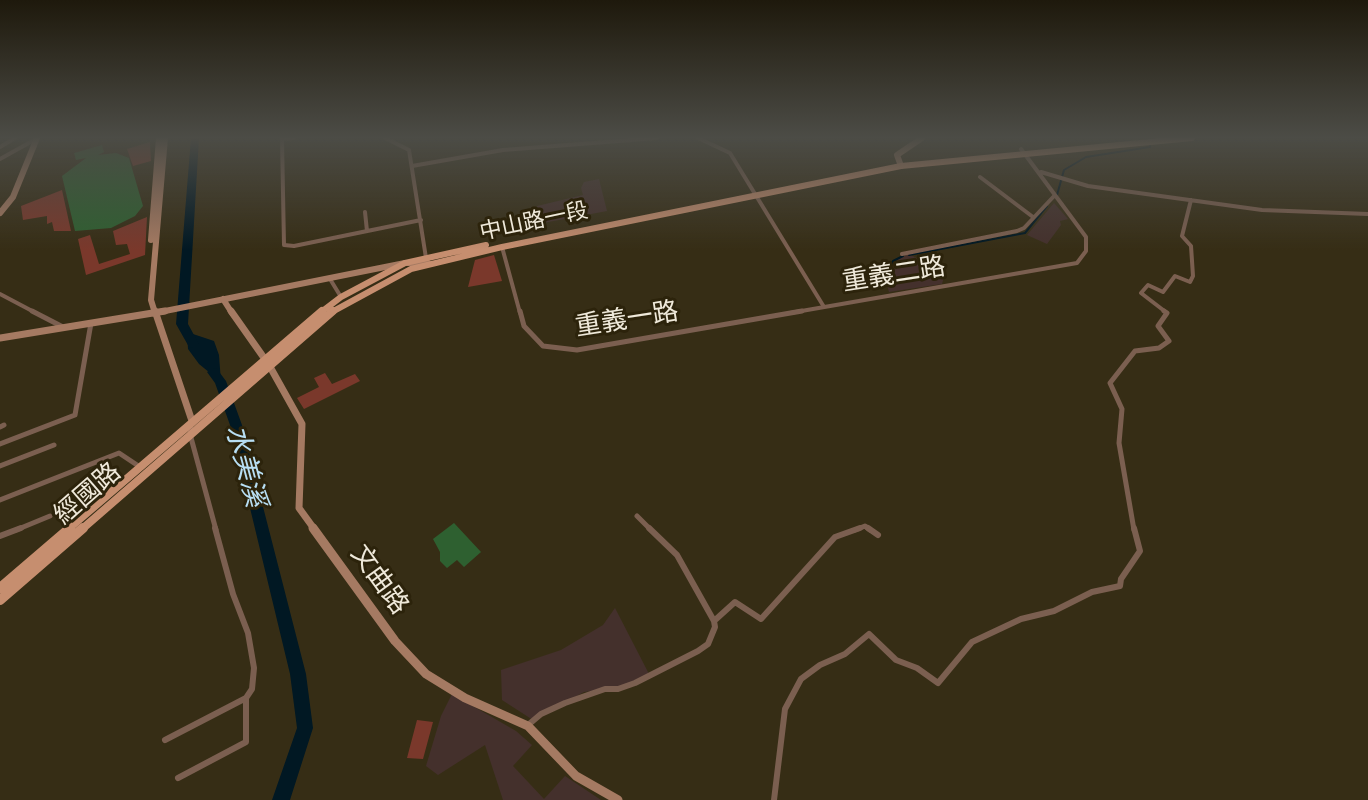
<!DOCTYPE html>
<meta charset="utf-8">
<style>
body{margin:0}
canvas{display:block;background:#362d15}
</style>
<canvas width="1368" height="800"></canvas>
<script>
const context = document.querySelector('canvas').getContext('2d');
context.lineJoin = 'round';
function fill(path, color) { context.fillStyle = color; context.fill(path, 'evenodd'); }
const shape = rows => new Path2D(rows.map(r => 'M' + r).join(''));
function stroke(path, color, width, dash) { context.strokeStyle = color; context.lineWidth = width; context.lineCap = dash ? 'butt' : 'round'; context.setLineDash(dash || []); context.stroke(path); }
function label(font, color, halo, rows, align = 'center') {
  context.font = font + ' "Fira Sans Condensed","Noto Sans TC",sans-serif'; context.lineWidth = 6; context.setLineDash([]); context.textBaseline = 'middle'; context.strokeStyle = halo; context.fillStyle = color; for (const [text, x, y, turn = 0] of rows) {
    context.save(); context.translate(x, y); context.rotate((+turn || 0) * Math.PI / 180); context.textAlign = isNaN(turn) ? turn : align; if (halo) context.strokeText(text, 0, 0); context.fillText(text, 0, 0); context.restore();
  }
}
fill(shape([
 [599,179,607,211,543,223,537,206,583,195,581,188,584,182],
 [1054,203,1068,219,1060,221,1061,225,1047,244,1027,235],
 [909,254,945,273,942,284,889,292,887,285,892,270,898,259],
 [615,608,649,674,628,687,584,692,533,720,502,700,501,670,561,650,603,625],
 [452,694,516,731,532,745,513,766,544,799,565,776,601,800,503,800,485,745,438,775,426,766,441,716]
]), '#44302c');
fill(shape([
 [102,145,104,152,98,155,116,153,129,158,143,206,135,216,111,228,75,231,62,176,86,158,76,160,74,153],
 [454,523,481,552,464,567,457,560,447,568,440,561,440,552,433,539]
]), '#2e6030');
fill(shape([
 [187,332,214,341,219,355,221,382,199,364,188,349]
]), '#011823');
stroke(shape([
 [1057,195,1064,170,1086,157,1150,147,1149,138],
 [909,255,1025,233,1047,206],
 [885,276,893,261,903,256]
]), '#011823', 2);
fill(shape([
 [191,138,199,138,188,324,199,344,193,348,189,347,176,324,191,138],
 [213,368,217,369,226,381,242,425,306,674,313,728,290,800,272,800,297,728,290,674,230,425,215,383,207,372,213,368]
]), '#011823');
fill(shape([
 [150,142,151,161,133,166,127,149],
 [62,190,71,231,54,231,52,222,47,224,47,216,23,220,21,206],
 [147,217,145,255,86,275,78,239,90,235,99,264,130,254,127,244,116,245,113,231],
 [494,255,502,281,468,287,475,260],
 [325,373,332,384,355,374,360,381,304,409,297,398,319,387,314,378],
 [417,720,433,722,423,759,407,758]
]), '#7a382b');
stroke(shape([
 [294,138,282,139,284,245,294,246,421,220],
 [385,138,409,150,426,258],
 [698,138,730,153,824,307],
 [0,147,15,138],
 [0,159,36,139],
 [412,166,503,150,657,138],
 [1041,172,1088,186,1262,210,1368,214],
 [980,177,1033,217],
 [365,212,367,231],
 [502,247,520,313],
 [902,254,1017,231,1024,228,1055,195],
 [330,279,341,297],
 [0,294,36,313],
 [790,313,1077,263,1086,251,1086,237,1021,149],
 [1167,313,1141,293,1148,285,1163,292,1175,276,1190,282,1193,276,1191,246,1182,236,1191,200]
]), '#7b5f50', 4);
stroke(shape([
 [32,311,63,327],
 [520,311,524,326,543,346,577,350,802,311],
 [191,422,190,434,216,530],
 [0,427,4,425],
 [0,444,75,415,91,323],
 [0,466,54,445],
 [0,500,119,453,140,467],
 [637,516,651,530],
 [16,530,50,516],
 [855,530,865,526,870,530],
 [1134,530,1119,443,1122,409,1110,383,1135,351,1159,348,1169,341,1158,326,1167,313,1164,311]
]), '#7b5f50', 5);
stroke(shape([
 [649,528,677,555,714,621],
 [868,528,878,535],
 [0,536,21,528],
 [528,725,541,714,565,703,605,689,618,689,635,683,698,651,708,644,715,627,714,621,735,602,761,619,835,537,860,528],
 [165,740,246,698,252,689,254,668,248,633,233,594,215,528],
 [178,778,246,742,246,698],
 [774,800,785,709,801,679,820,665,845,654,869,634,896,660,917,668,938,683,972,642,1021,619,1054,611,1092,592,1120,586,1121,579,1140,551,1134,528]
]), '#7b5f50', 6);
stroke(shape([
 [901,166,897,155,922,138],
 [0,213,13,197,37,138],
 [151,240,159,138],
 [223,299,232,313],
 [155,313,151,300,165,138],
 [155,313,405,263,428,263]
]), '#a57a62', 6);
stroke(shape([
 [155,311,192,421],
 [231,311,269,365,302,424,299,508,315,530],
 [0,338,165,311]
]), '#a57a62', 7);
stroke(shape([
 [313,528,395,641,426,674,465,698,528,726,576,776,618,800]
]), '#a57a62', 9);
stroke(shape([
 [320,313,341,297,405,263,486,245],
 [330,313,411,269,502,247,901,166,1192,138]
]), '#c68e6f', 6);
stroke(shape([
 [67,530,322,311],
 [81,530,333,311]
]), '#c68e6f', 8);
stroke(shape([
 [0,588,70,528],
 [0,600,83,528]
]), '#c68e6f', 10);
const sky = context.createLinearGradient(0, 0, 0, 250);
sky.addColorStop(0, '#1e190c');
sky.addColorStop(0.55, '#4c4c46');
sky.addColorStop(1, '#4c4c4600');
context.fillStyle = sky;
context.fillRect(0, 0, 1368, 250);
label('22px', '#efe9da', '#2c230b', [
 ["中山路一段",534,222,-12]
]);
label('26px', '#efe9da', '#2c230b', [
 ["重義二路",894,275,-9],
 ["重義一路",627,320,-9],
 ["經國路",88,494,-41],
 ["文曲路",379,580,54]
]);
label('italic 28px', '#b8dff4', '#2c230b', [
 ["水美溪",245,466,75]
]);
</script>
